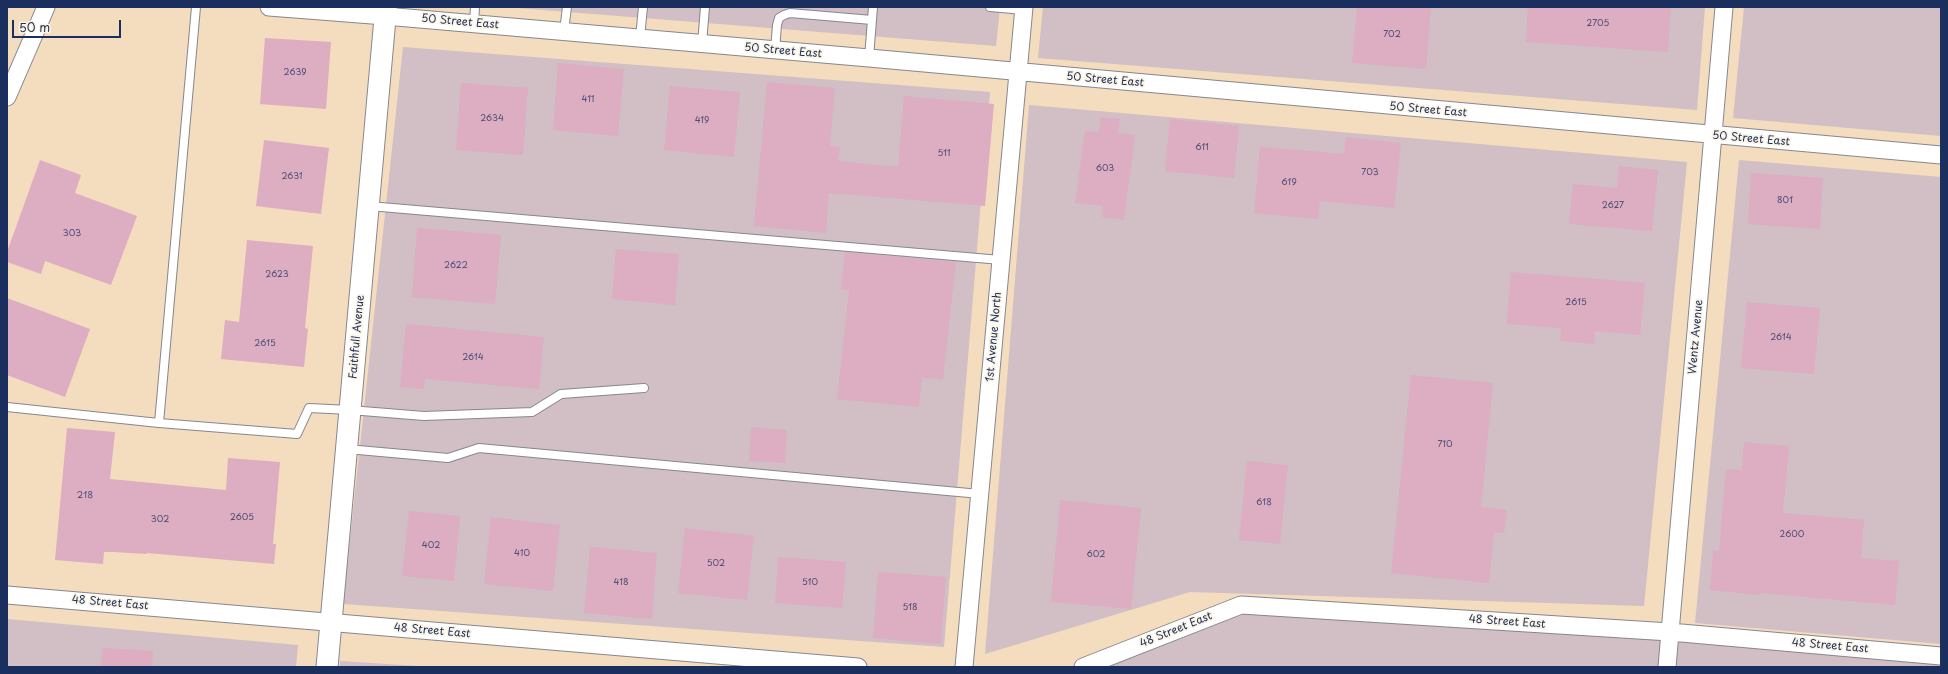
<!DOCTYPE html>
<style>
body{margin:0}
#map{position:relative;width:1948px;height:674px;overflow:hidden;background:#f4dcbe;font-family:"Playpen Sans",sans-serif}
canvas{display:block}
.frame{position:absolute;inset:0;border:8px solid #1b2f5e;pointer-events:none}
.scale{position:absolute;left:12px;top:20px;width:109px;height:18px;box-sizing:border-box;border:2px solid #1b2f5e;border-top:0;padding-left:5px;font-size:12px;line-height:14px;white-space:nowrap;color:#1b2f5e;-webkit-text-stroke:3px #fcf5e5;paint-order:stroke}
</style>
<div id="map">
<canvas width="1948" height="674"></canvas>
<div class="frame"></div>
<div class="scale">50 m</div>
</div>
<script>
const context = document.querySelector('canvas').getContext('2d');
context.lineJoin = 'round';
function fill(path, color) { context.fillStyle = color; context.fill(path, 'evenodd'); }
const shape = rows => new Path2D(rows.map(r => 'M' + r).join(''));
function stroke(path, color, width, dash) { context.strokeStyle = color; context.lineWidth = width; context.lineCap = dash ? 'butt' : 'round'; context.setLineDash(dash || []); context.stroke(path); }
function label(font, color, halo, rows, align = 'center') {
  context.font = font + ' "Playpen Sans",sans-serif'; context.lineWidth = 3.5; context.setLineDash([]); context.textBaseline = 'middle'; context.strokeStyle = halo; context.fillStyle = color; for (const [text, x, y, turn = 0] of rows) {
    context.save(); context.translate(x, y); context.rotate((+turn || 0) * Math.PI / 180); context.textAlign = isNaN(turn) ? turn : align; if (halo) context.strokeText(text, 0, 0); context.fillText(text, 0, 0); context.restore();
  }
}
fill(shape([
 [505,7,1000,7,996,46],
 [1043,7,1705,7,1697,110,1038,58],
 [1744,7,1941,7,1941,136,1733,118],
 [403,47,990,92,944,647,343,604],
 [1029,105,1687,162,1644,606,1190,592,985,654],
 [1739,160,1941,177,1941,644,1695,623],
 [1241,605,1941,656,1941,667,1083,667],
 [7,619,298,645,296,667,7,667],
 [340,661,434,667,340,667]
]), '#d2bec5');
fill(shape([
 [1357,7,1431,7,1426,69,1352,63],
 [1528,7,1671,7,1668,52,1526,42],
 [265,38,331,42,326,109,260,104],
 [558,63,624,69,618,136,553,130],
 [767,82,835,88,830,146,840,147,838,161,898,167,904,96,994,104,985,206,829,193,826,233,754,226],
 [461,83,528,88,523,155,456,150],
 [670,86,740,92,734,157,664,150],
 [1101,117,1120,119,1118,133,1135,135,1124,220,1102,217,1103,206,1075,203,1085,131,1099,132],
 [1170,119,1239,126,1234,178,1165,171],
 [1346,137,1401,143,1394,208,1320,201,1318,219,1254,213,1260,147,1344,154],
 [264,140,329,148,321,214,256,206],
 [40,160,81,175,75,193,137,216,111,285,45,261,41,274,7,262,7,252],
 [1619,166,1658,170,1652,231,1569,224,1573,184,1617,188],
 [1751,173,1823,178,1820,229,1748,224],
 [417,228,501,235,495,304,412,297],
 [247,240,313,246,305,328,308,329,304,367,221,359,225,320,239,322],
 [616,249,679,254,675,305,612,299],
 [845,252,956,262,943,379,922,378,919,407,837,399,849,291,841,289],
 [1511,272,1645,283,1640,335,1595,331,1594,344,1560,341,1561,328,1507,324],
 [7,298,90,329,65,397,7,375],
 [1747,302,1820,308,1814,374,1741,368],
 [406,324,544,337,539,389,425,379,424,389,400,387],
 [1411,375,1493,383,1481,507,1507,510,1504,533,1494,532,1489,583,1391,573],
 [751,427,787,430,785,463,749,461],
 [67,428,115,432,110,479,226,490,228,458,280,462,273,544,276,544,274,564,147,553,146,554,114,552,104,552,103,564,55,560],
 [1744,442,1789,446,1783,513,1864,520,1861,558,1899,561,1895,605,1760,593,1759,595,1710,590,1713,550,1719,551,1726,469,1742,470],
 [1247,461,1288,465,1280,544,1239,540],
 [1060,500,1141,508,1131,609,1051,602],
 [409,511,460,516,454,581,402,576],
 [491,517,560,525,553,591,484,584],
 [685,528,754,536,747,600,678,593],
 [590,547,657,553,652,619,584,613],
 [778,557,846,562,842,608,775,603],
 [878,572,946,577,941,644,873,638],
 [103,648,153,651,152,667,101,667]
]), '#ddadc1');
const service = shape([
 [990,7,1023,10],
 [474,23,475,7],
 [564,31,567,7],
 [640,38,643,7],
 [702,44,705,7],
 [775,50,777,25,779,18,784,15,790,13,872,20],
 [869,58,873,7],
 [369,206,1001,260],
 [7,407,159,423,297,434,309,408,350,410,424,416,532,412,561,394,644,388],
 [159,423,196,7],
 [347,449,448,458,479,448,980,494]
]);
const minor = shape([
 [269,7,385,16,869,58,1941,155],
 [7,97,46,7],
 [7,595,858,667],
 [964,667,1024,7],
 [1083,667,1241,605,1670,632,1941,656],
 [1667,667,1724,7]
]);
const tertiary = shape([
 [327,667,386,7]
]);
stroke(service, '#88868e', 10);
stroke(minor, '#88868e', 19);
stroke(tertiary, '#88868e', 23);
stroke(service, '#fff', 8);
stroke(minor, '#fff', 17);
stroke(tertiary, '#fff', 21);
label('9px', '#4c4e77', null, [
 ["2705",1598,24],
 ["702",1392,35],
 ["2639",295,73],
 ["411",588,100],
 ["2634",492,119],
 ["419",702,121],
 ["611",1202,148],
 ["511",944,154],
 ["603",1105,169],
 ["703",1370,173],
 ["2631",292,177],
 ["619",1289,183],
 ["801",1785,201],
 ["2627",1613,206],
 ["303",72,234],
 ["2622",456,266],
 ["2623",277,275],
 ["2615",1576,303],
 ["2614",1781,338],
 ["2615",265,344],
 ["2614",473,358],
 ["710",1445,445],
 ["218",85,496],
 ["618",1264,503],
 ["2605",242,518],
 ["302",160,520],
 ["2600",1792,535],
 ["402",431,546],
 ["410",522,554],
 ["602",1096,555],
 ["502",716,564],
 ["418",621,583],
 ["510",810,583],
 ["518",910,608]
]);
label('11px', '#1b2f5e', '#fcf5e5', [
 ["50 Street East",460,22,5],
 ["50 Street East",783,51,5],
 ["50 Street East",1105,80,5],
 ["50 Street East",1428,110,5],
 ["50 Street East",1751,139,5],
 ["Faithfull Avenue",357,337,-85],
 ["1st Avenue North",994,337,-85],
 ["Wentz Avenue",1696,337,-85],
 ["48 Street East",110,603,5],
 ["48 Street East",1507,622,4],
 ["48 Street East",1176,630,-22],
 ["48 Street East",432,631,5],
 ["48 Street East",1830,646,5]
]);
</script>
